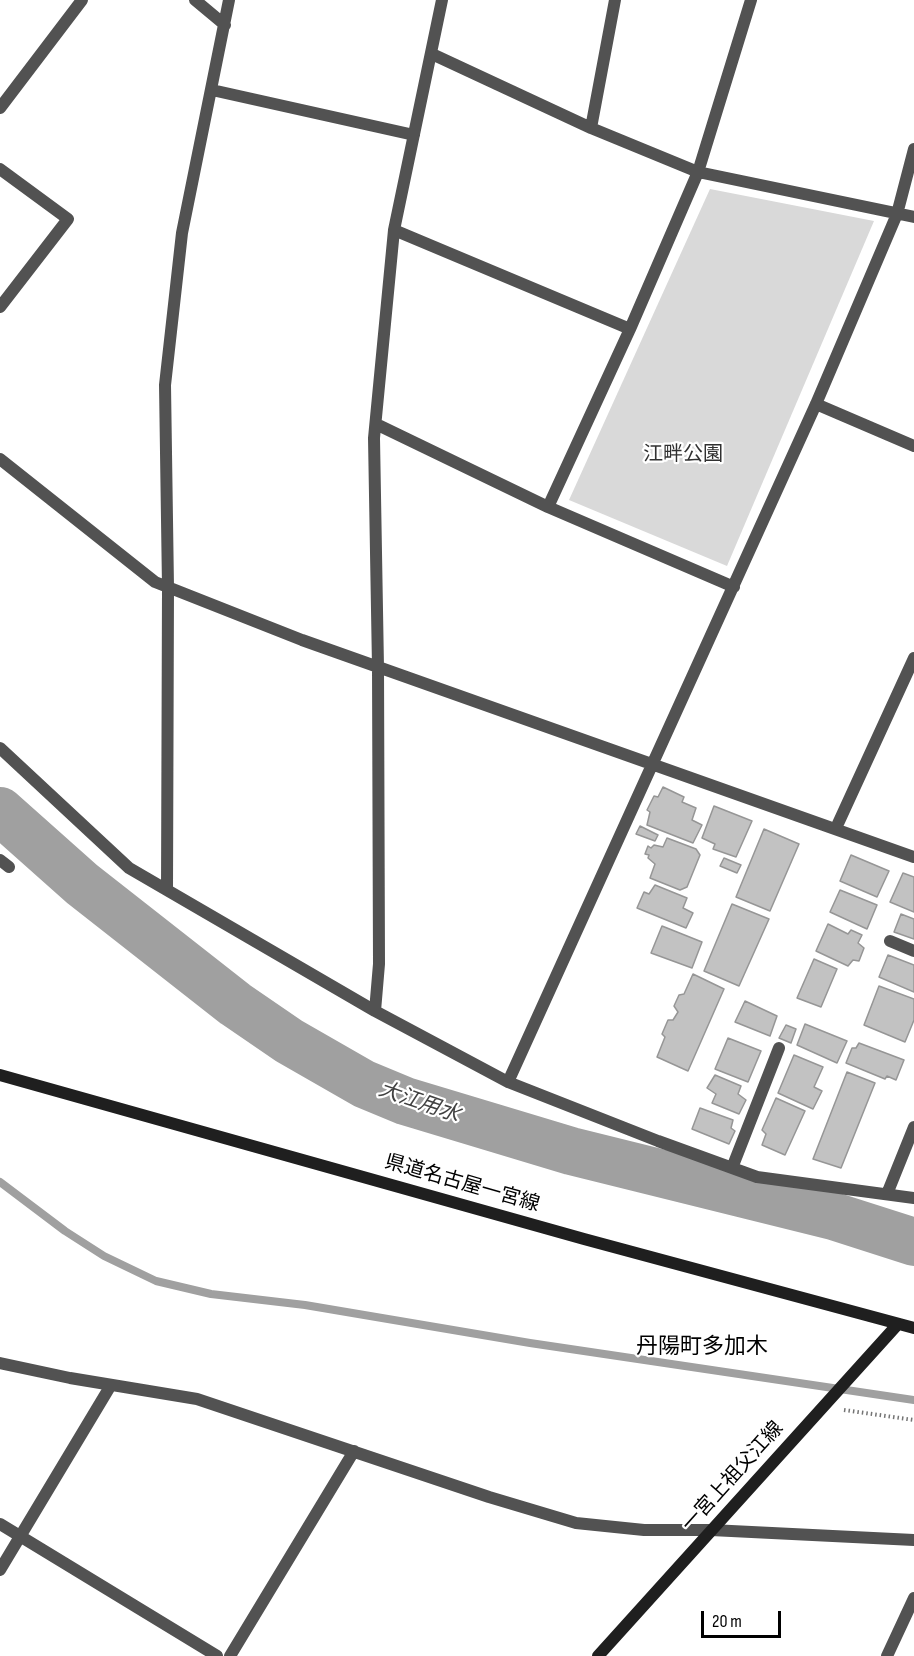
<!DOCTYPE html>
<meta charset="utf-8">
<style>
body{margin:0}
#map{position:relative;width:914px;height:1656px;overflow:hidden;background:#fff;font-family:"Sofia Sans Condensed",sans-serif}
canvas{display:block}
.scale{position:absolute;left:701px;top:1611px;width:80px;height:27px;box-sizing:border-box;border:3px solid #000;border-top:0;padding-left:8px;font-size:18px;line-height:21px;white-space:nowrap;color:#000;-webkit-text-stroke:4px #fff;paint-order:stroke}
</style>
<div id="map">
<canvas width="914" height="1656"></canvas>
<div class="scale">20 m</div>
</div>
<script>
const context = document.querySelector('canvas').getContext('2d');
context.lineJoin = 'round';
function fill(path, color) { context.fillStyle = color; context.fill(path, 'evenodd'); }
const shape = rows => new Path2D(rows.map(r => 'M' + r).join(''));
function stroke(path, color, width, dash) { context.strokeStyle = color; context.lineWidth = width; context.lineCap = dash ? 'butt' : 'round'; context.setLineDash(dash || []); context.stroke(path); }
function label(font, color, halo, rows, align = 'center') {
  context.font = font + ' "Sofia Sans Condensed","Noto Sans JP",sans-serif'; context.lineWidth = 4.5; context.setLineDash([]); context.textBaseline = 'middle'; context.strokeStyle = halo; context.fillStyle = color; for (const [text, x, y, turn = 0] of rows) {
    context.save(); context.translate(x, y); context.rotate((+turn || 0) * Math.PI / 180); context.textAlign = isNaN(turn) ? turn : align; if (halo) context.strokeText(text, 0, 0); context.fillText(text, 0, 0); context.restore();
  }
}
fill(shape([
 [710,189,874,221,727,566,569,500]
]), '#d9d9d9');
stroke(shape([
 [0,1182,65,1231,104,1256,156,1281,211,1294,305,1305,530,1343,914,1400]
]), '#a0a0a0', 8);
stroke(shape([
 [0,811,82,884,235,1004,289,1041,364,1084,405,1101,571,1151,833,1216,914,1242]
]), '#a0a0a0', 48);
const building = shape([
 [663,787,684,797,682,802,696,808,692,820,702,825,693,843,647,825,650,812,647,810,654,796,658,797,663,787],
 [714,806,752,821,736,857,713,849,715,844,702,838,714,806],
 [640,826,658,835,655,841,636,834,640,826],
 [764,829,799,844,770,911,736,897,764,829],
 [667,838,696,849,700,855,687,887,680,890,650,878,655,864,648,858,649,855,645,854,648,846,651,848,654,845,663,847,667,838],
 [851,855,889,871,877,897,840,881,851,855],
 [724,858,741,865,737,873,720,866,724,858],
 [903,873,914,877,914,912,890,902,903,873],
 [655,885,687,898,683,908,693,913,686,928,637,908,644,892,649,894,655,885],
 [840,890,877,905,867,929,830,912,840,890],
 [732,904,769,919,739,986,704,971,732,904],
 [901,914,914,919,914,939,894,932,901,914],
 [828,924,848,934,851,930,862,935,858,943,864,948,859,961,853,960,848,966,816,951,828,924],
 [662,926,702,942,692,968,651,953,662,926],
 [888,955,914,965,914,992,879,977,888,955],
 [814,959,837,969,821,1007,797,998,814,959],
 [693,974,724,989,688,1071,657,1057,665,1037,662,1034,668,1020,673,1020,678,1012,674,1006,679,995,684,994,693,974],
 [879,986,914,999,914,1020,905,1042,864,1025,879,986],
 [745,1001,777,1016,770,1036,735,1022,745,1001],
 [805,1024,847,1041,837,1063,797,1045,805,1024],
 [786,1025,796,1029,791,1043,779,1038,786,1025],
 [728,1038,761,1051,748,1082,715,1069,728,1038],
 [859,1043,904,1060,896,1080,887,1076,885,1079,846,1063,852,1048,856,1048,859,1043],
 [794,1055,823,1067,814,1087,822,1091,813,1109,778,1093,794,1055],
 [847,1072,875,1083,841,1168,813,1159,847,1072],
 [715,1075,741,1086,738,1094,746,1100,739,1114,712,1103,716,1094,707,1088,715,1075],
 [776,1098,805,1111,785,1155,762,1145,766,1134,762,1130,776,1098],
 [700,1108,733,1120,731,1128,735,1131,729,1144,692,1129,700,1108]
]);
fill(building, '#c2c2c2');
stroke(building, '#969696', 1.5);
stroke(shape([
 [844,1410,914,1420]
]), '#747474', 4, [1.5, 3]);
stroke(shape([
 [195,0,225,25],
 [432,54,591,128,698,172,914,217],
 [212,90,414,135],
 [0,108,82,0],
 [591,128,615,0],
 [0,169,68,219,0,307],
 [394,230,630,329],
 [816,404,914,446],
 [376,424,548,507,734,587],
 [0,459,155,582,302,640,914,857],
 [548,507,630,329,698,172,751,0],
 [0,748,129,868,375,1011,508,1082,658,1141,757,1177,914,1198],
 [836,828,914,658],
 [0,860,9,867],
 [167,890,168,587,165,385,182,233,229,0],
 [890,941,914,951],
 [375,1011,379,964,378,667,374,438,394,230,442,0],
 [508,1082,816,404,897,214,914,149],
 [732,1168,779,1048],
 [887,1194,914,1127],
 [0,1363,70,1378,197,1399,489,1497,576,1523,644,1530,711,1530,914,1540],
 [0,1524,217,1656],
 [0,1570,111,1385],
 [230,1656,354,1451],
 [887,1656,914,1598]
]), '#525252', 12);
stroke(shape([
 [0,1075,584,1239,914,1328],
 [598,1656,898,1324]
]), '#1f1f1f', 12);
label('20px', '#303030', '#fff', [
 ["江畔公園",683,455]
]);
label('20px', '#000', '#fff', [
 ["県道名古屋一宮線",462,1184,16],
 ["一宮上祖父江線",733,1477,-48]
]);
label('italic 21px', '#414141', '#fff', [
 ["大江用水",419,1103,19]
]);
label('22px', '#000', '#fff', [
 ["丹陽町多加木",702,1347]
]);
</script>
